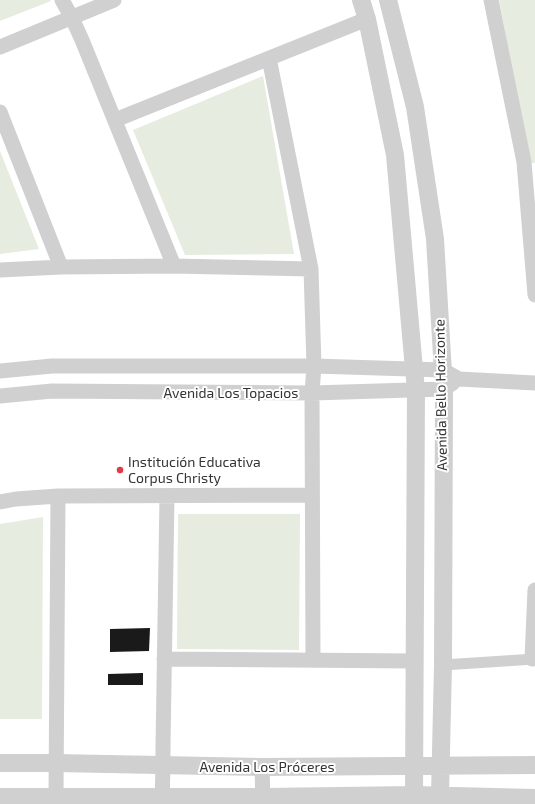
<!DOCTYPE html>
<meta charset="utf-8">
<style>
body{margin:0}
canvas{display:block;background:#fff}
</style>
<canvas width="535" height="804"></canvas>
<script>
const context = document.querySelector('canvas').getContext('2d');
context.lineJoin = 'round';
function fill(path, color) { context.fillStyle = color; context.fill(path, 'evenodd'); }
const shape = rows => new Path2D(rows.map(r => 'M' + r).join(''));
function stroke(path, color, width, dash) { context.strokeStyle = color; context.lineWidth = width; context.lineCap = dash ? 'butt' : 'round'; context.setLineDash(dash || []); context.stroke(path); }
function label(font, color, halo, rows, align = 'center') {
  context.font = font + ' "Exo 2",sans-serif'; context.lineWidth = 4; context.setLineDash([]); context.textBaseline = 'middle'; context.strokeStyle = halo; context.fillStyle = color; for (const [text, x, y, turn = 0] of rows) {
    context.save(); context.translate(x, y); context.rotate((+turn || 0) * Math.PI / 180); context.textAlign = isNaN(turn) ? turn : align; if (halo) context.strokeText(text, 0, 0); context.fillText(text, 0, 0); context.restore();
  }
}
fill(shape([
 [0,0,50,0,51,1,0,21],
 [499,0,535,0,535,163,530,163],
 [263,76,294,254,185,255,133,130],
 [0,151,39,249,0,254],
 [178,514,300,514,299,650,177,649],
 [43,517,42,719,0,719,0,524]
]), '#e6ecdf');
fill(shape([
 [150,628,149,651,110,652,110,629],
 [143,673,143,685,108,685,108,674]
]), '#1a1a1a');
stroke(shape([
 [443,665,535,659]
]), '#d0d0d0', 11);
stroke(shape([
 [62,0,72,18,82,40,174,266],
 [491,0,524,162,535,295],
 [0,47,114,0],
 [269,58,311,269,314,366,312,393,313,659],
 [0,112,61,267],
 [115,120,367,19],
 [0,270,61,267,174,266,311,269],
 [0,371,52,366,314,366,443,370,459,379,535,383],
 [0,396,52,391,312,393,444,389,453,383],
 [0,502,16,499,58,496,312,495],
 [164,659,415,661],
 [532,659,535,590],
 [262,767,263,804],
 [56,797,58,496],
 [162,804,163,766,163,746,167,496]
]), '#d0d0d0', 15);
stroke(shape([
 [361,0,367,19,395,155,414,369,416,390,414,795],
 [388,0,415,107,435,239,444,389,443,665,440,795],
 [0,763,56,763,262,767,535,765],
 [0,797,264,797,414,795,535,798]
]), '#d0d0d0', 18);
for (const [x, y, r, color] of [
 [120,470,4,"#e63946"]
]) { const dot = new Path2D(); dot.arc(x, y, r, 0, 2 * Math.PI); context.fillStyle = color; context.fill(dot); stroke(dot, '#fff', 1.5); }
label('14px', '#333', '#fff', [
 ["Avenida Los Topacios",231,393],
 ["Avenida Bello Horizonte",441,395,-91],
 ["Avenida Los Próceres",267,767]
]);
label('14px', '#333', '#fff', [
 ["Institución Educativa",128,462],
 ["Corpus Christy",128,478]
], 'left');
</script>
